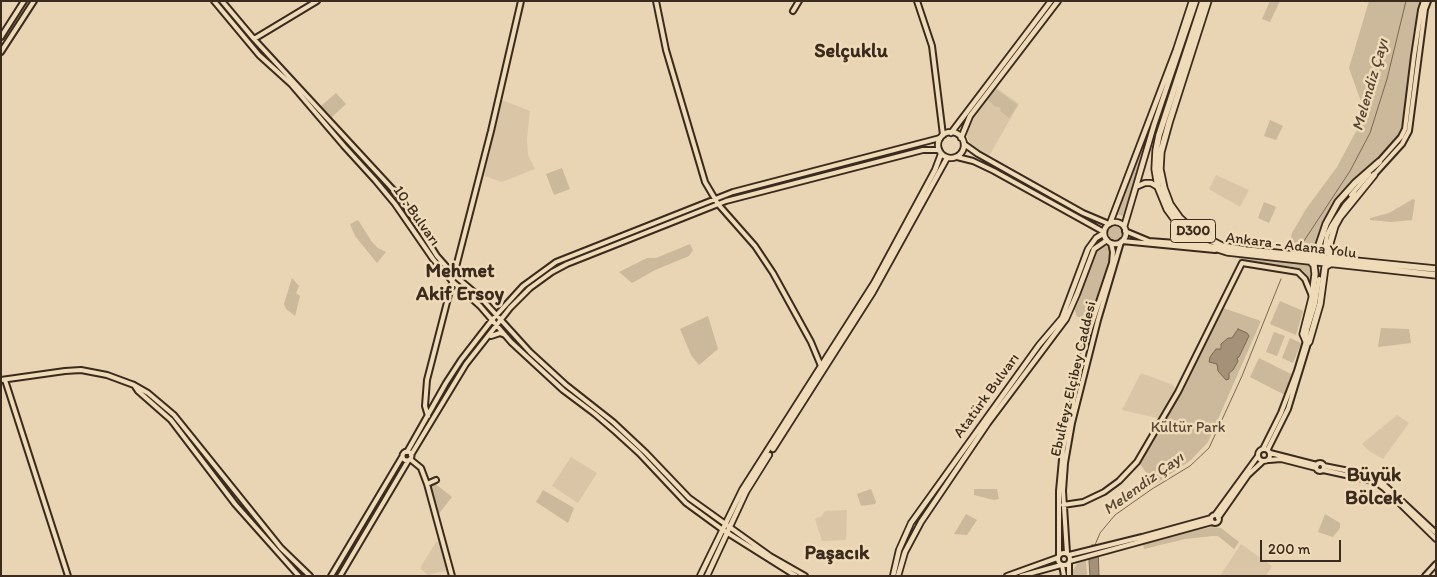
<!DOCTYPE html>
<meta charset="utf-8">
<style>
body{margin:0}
#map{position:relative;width:1437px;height:577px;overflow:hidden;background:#e9d4b3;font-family:Itim,sans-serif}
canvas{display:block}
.frame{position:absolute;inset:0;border:2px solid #3b2a1e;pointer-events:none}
.scale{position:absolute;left:1260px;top:540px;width:81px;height:22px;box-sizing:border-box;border:2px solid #3b2a1e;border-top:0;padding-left:6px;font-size:15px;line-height:18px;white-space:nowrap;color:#3b2a1e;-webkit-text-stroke:4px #f0dbb9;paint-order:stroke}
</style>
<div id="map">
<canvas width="1437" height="577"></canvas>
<div class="frame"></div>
<div class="scale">200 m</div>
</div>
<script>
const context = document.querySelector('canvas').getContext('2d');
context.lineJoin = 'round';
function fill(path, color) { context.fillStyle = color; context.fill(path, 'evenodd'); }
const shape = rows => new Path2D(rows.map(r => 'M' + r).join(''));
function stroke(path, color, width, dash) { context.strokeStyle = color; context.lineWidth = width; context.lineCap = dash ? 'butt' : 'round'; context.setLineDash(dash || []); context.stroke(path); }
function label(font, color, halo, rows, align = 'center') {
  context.font = font + ' Itim,sans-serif'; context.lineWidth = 5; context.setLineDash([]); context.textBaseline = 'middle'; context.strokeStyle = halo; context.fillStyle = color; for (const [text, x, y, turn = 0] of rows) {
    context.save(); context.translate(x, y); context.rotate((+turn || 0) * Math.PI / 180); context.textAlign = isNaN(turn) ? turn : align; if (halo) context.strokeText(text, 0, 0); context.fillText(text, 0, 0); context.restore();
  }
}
fill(shape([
 [994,86,1019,104,989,156,971,146,965,131,972,117],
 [502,100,530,111,527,139,528,155,535,169,502,182,484,176],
 [1216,175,1249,190,1240,207,1209,189],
 [1141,373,1173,385,1175,389,1161,416,1157,418,1122,410],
 [1397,415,1409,423,1383,459,1369,451,1362,444],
 [571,457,597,473,578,503,552,486],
 [847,510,846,540,822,541,815,519,822,516,825,511],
 [442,541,448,570,428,575,420,568,436,542],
 [1241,544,1272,566,1266,576,1220,576]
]), '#dac6a6');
fill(shape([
 [1270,1,1280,1,1270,22,1262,19],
 [1369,1,1420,1,1402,132,1399,137,1356,178,1339,198,1322,224,1316,247,1310,253,1288,250,1292,233,1306,209,1337,167,1362,120,1364,110,1349,68],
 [994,88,1018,105,1009,118,1000,111,1001,109,999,107,996,107,987,99],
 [336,93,346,104,331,118,321,106],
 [1159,101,1161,101,1144,151,1127,217,1116,214],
 [1270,120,1283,126,1276,140,1264,136],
 [562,168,570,189,554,195,546,174],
 [1413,199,1415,200,1412,220,1391,222,1370,220,1370,218,1389,213],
 [1264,202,1276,207,1269,223,1258,218],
 [358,220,372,242,378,248,386,252,377,263,355,236,350,224],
 '1106 233a8 8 0 1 1 16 0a8 8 0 1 1-16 0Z',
 [1100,243,1116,251,1097,308,1094,313,1085,317,1077,317,1074,308,1096,249],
 [690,244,693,250,689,256,655,270,632,283,619,272,647,258,656,258],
 [1239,257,1307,264,1312,270,1310,284,1304,271,1296,267,1239,261],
 [292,278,299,286,296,293,300,296,295,316,286,309,284,304],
 [1280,301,1303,311,1296,335,1270,324],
 [1223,308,1261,321,1208,442,1191,460,1154,485,1139,462,1183,386],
 [708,316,718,349,699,365,691,355,680,329],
 [1381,328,1409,329,1411,343,1378,347],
 [1274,332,1285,336,1277,356,1266,352],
 [1290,338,1301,343,1293,363,1282,358],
 [1259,358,1291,374,1285,395,1250,377],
 [424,475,452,497,437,516],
 [871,489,876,502,875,504,861,506,857,494],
 [974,489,997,489,999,499,994,500,974,495],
 [543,490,574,508,568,523,536,502],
 [966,514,977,520,967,535,954,534],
 [1325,514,1340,523,1340,528,1333,537,1318,532],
 [1211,527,1221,528,1239,542,1234,549,1218,536,1213,536,1185,539,1144,549,1143,543],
 [1086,560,1087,576,1073,576,1073,570,1078,562]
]), '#ccb89a');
const water = shape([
 [1238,329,1247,333,1249,336,1239,357,1237,358,1238,361,1233,370,1229,373,1229,379,1226,380,1218,371,1217,364,1209,362,1210,357,1216,349,1221,349,1221,344,1228,338,1232,338,1238,329],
 [1092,545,1098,545,1099,576,1090,576,1089,561,1092,545]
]);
fill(water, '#a49177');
stroke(water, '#7a6853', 1);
stroke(shape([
 [1300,247,1350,171,1370,133,1387,79,1406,1],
 [1095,545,1100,533,1115,515,1152,489,1190,466,1209,448,1242,376,1281,279]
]), '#7a6853', 1);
stroke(shape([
 [1319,279,1321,252]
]), '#c6b295', 4, [4, 2]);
const secondary = shape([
 [214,1,259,55,291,84,344,146,375,180,395,204,433,259,452,281,480,306,511,342,563,390,595,414,616,432,639,453,686,503,723,530,796,576],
 [222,1,254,39,399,196,437,256,453,274,481,298,530,352,566,385,613,422,646,453,689,498,770,556,805,576],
 [656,1,666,50,705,182,718,204,755,246,773,273,811,342,821,366],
 [917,1,932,46,943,135],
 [793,11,799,1],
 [1,37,24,1],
 [254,39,317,1],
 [1,52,34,1],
 [964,144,978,154,1083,213,1109,224],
 [957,157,973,161,994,171,1104,232],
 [1378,163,1401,137,1405,129,1414,56,1421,10,1424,1],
 [1372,177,1402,144,1409,131,1425,9,1428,1],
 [1351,195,1369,174],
 [1125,231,1149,241,1203,245],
 [1122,241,1215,250],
 [1324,253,1327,235,1332,225,1345,205,1355,194],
 [491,336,500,333,505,335],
 [1,380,65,371,81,370,107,375,134,385,148,393,174,415,281,548,310,576],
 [5,380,68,576],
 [134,385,138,391,171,420,235,504,299,576],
 [428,416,425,406,427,380,491,131,521,1],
 '1258 455a6 6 0 1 1 12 0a6 6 0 1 1-12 0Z',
 [1263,449,1281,413,1297,371,1306,341,1307,330,1315,304,1319,279],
 [1268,449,1288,409,1309,340],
 '402.5 456a4.5 4.5 0 1 1 9 0a4.5 4.5 0 1 1-9 0Z',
 [407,452,446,383,461,360,492,320,523,286,556,262,733,192,940,138],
 [1270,453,1317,465],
 [411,455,466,364,510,308,530,288,552,272,567,264,726,201,923,150,939,150],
 [410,459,421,468,427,484,452,576],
 [1269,460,1281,459,1316,468],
 '1316 467a4 4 0 1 1 8 0a4 4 0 1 1-8 0Z',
 [1324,466,1369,475,1380,481,1436,533],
 [1323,470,1373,481,1377,483,1384,488,1436,539],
 [427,484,436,480],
 [1063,505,1083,502,1104,492,1119,481,1137,462,1178,392,1242,263,1298,272,1305,279,1312,296],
 [1215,515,1258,456],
 '1211 519a4 4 0 1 1 8 0a4 4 0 1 1-8 0Z',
 [1218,518,1248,475,1263,461],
 '1058 559a6 6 0 1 1 12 0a6 6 0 1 1-12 0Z',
 [1067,553,1063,491,1065,463,1072,423,1098,320,1121,242],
 [1059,555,1059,491,1063,449,1086,341,1112,263,1113,252,1111,243],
 [1069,555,1142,537,1211,518],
 [1070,561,1212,522],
 [1069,563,1069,576],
 [1062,565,1064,576],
 [331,576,402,457],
 [340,576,408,461],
 [1007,576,1057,558],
 [1021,576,1061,565],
 [1425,576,1436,564]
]);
const primary = shape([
 '938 145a13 13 0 1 1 26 0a13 13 0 1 1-26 0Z',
 [951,133,1051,1],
 [961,138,970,116,1058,1],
 [1138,186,1145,183,1151,183,1158,187],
 '1104 233a11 11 0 1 1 22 0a11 11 0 1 1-22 0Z',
 [1110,223,1176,50,1192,1],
 [1124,227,1154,125,1196,1],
 [773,449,873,292,947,158],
 [700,576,742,490,874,283,935,170,941,154],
 [707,576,746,492,769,455],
 [893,576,899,550,911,523,1039,345,1062,318,1088,249,1096,238,1104,233],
 [898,576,905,552,921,522,988,423,1066,319,1077,294,1094,249,1107,240]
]);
const highway = shape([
 [1203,1,1159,135,1156,150,1155,169,1158,187,1167,209,1178,224,1187,234,1205,245,1227,252,1436,275],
 [1208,1,1169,123,1161,152,1160,169,1164,188,1170,204,1180,218,1195,232,1222,246,1246,250,1436,269],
 [1310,256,1318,248,1326,224,1338,202,1355,183,1379,162],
 [1335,259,1330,255,1328,250,1335,226,1340,217,1374,175],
 [1306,341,1303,334,1312,298,1315,274,1314,265,1310,261],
 [1309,342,1320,304,1325,267,1330,264]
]);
stroke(secondary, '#3b2a1e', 8);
stroke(primary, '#3b2a1e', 8);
stroke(highway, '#3b2a1e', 9);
stroke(secondary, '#f0dbb9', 4);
stroke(primary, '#f0dbb9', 4.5);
stroke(highway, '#f0dbb9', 5.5);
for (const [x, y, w] of [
 [1193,231,45]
]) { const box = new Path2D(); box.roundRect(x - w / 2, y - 11.5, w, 23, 4); context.fillStyle = '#f0dbb9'; context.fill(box); stroke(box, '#3b2a1e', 1); }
label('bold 14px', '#3b2a1e', null, [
 ["D300",1193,231]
]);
label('15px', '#3b2a1e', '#f0dbb9', [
 ["10. Bulvarı",416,216,55],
 ["Ankara - Adana Yolu",1291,246,7],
 ["Ebulfeyz Elçibey Caddesi",1074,379,-77],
 ["Atatürk Bulvarı",987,396,-54]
]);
label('15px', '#584637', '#f0dbb9', [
 ["Kültür Park",1188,428]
]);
label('italic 16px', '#554434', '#f0dbb9', [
 ["Melendiz Çayı",1371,85,-74],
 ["Melendiz Çayı",1144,484,-36]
]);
label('bold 20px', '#3b2a1e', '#f0dbb9', [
 ["Selçuklu",851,52],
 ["Mehmet",460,272],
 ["Akif Ersoy",460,295],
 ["Büyük",1374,476],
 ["Bölcek",1374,499],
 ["Paşacık",837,554]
]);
</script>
